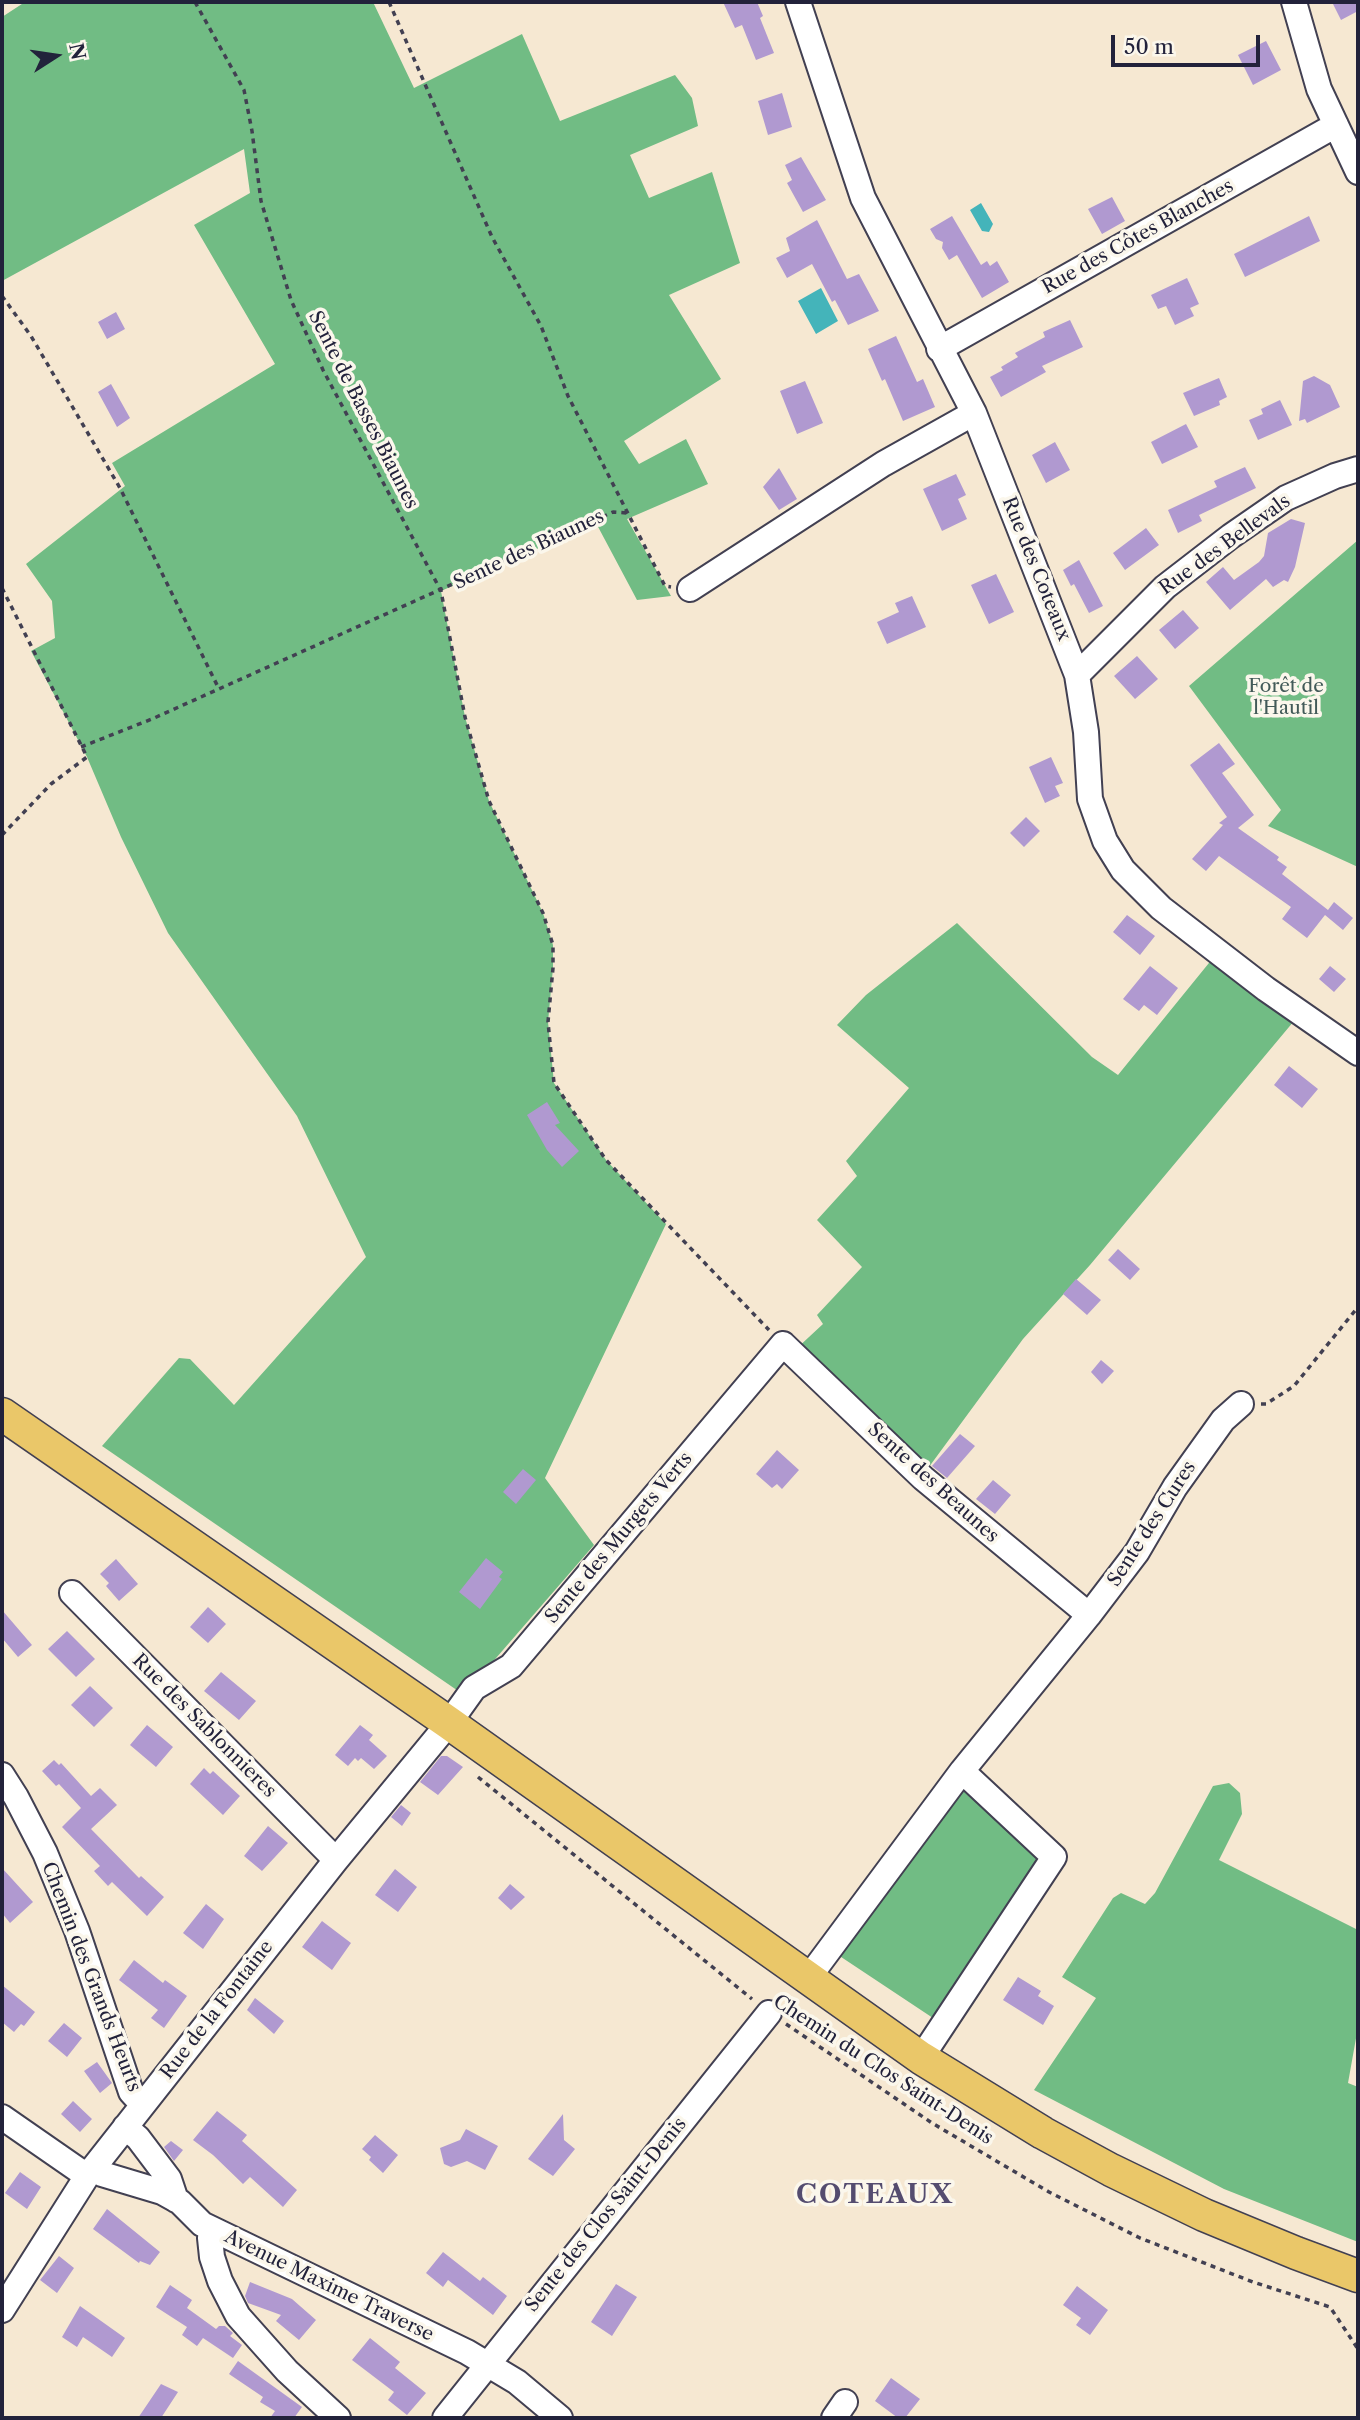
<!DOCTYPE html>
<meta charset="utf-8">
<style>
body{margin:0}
#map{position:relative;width:1360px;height:2420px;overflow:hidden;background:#f6e8d2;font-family:"Libre Caslon Text",serif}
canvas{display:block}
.frame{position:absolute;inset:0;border:4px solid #22223b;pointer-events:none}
.north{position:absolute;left:21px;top:21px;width:70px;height:70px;-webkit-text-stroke:5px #fbf7ec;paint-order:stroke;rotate:78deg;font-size:19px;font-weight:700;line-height:28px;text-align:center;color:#22223b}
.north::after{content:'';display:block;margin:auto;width:24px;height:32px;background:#22223b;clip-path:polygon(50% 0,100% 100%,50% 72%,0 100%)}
.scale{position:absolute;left:1111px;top:35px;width:149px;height:32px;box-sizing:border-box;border:4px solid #22223b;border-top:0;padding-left:9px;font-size:21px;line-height:24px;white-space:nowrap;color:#22223b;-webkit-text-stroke:5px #fbf7ec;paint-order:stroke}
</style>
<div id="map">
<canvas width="1360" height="2420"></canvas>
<div class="frame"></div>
<div class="north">N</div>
<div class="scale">50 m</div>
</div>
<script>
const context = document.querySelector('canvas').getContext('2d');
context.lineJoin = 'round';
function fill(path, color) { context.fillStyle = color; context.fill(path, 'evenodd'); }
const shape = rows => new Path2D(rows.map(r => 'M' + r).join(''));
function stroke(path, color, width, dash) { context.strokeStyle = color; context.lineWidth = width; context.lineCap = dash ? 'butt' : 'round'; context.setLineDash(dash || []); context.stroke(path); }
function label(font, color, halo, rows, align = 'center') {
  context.font = font + ' "Libre Caslon Text",serif'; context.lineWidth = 7; context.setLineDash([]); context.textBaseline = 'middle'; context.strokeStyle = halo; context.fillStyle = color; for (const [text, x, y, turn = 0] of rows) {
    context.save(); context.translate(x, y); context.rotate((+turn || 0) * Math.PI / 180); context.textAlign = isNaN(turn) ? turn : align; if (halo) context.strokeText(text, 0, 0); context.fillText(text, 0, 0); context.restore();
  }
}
fill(shape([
 [25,2,373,2,414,88,522,34,560,121,675,75,692,98,698,126,630,155,649,198,712,172,740,263,669,295,721,379,624,441,639,464,686,439,708,484,627,519,671,596,637,600,596,523,441,591,465,717,489,801,543,913,553,945,553,968,548,1022,554,1083,606,1160,666,1224,545,1478,594,1545,464,1695,102,1446,179,1358,190,1359,234,1405,366,1257,297,1116,168,933,121,837,87,757,31,651,55,638,52,601,26,564,125,486,112,463,275,364,194,225,250,193,244,149,2,281,2,17],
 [1358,540,1358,867,1268,826,1281,810,1189,686],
 [957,923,1092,1057,1118,1075,1213,958,1294,1021,1090,1265,1023,1339,926,1471,795,1350,823,1324,817,1315,862,1267,817,1220,857,1176,846,1161,909,1088,837,1025,866,995],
 [962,1771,1061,1857,939,2022,820,1943],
 [1229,1783,1240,1793,1242,1814,1219,1860,1358,1930,1358,2027,1348,2083,1358,2087,1358,2242,1224,2189,1034,2090,1096,1998,1062,1977,1113,1898,1121,1893,1145,1904,1155,1893,1213,1786]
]), '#71bc84');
fill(shape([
 [981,203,993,224,989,232,982,231,970,210],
 [821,288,838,321,816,334,798,301]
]), '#44b4ba');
fill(shape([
 [723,2,757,2,763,16,760,18,774,53,756,60,742,25,735,28],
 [1332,2,1358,2,1358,11,1341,20],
 [1266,41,1281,70,1253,85,1238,55],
 [782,93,792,127,768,135,758,101],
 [801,157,826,200,803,212,787,183,792,180,785,165],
 [1112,197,1125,221,1102,234,1088,209],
 [952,216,981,265,987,261,990,266,997,261,1009,282,982,298,957,255,949,260,942,248,943,242,936,239,930,229],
 [1309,216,1320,241,1245,277,1234,254],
 [817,220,847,279,859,274,879,311,848,325,835,300,832,302,812,264,787,278,776,258,790,251,786,238],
 [1187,278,1199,304,1190,308,1194,316,1175,325,1166,306,1158,309,1151,295],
 [116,312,125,329,107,339,98,322],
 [1070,320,1083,347,1042,366,1046,372,1001,397,990,377,1003,370,1001,367,1018,357,1015,353,1045,337,1043,332],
 [896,336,917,382,923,379,935,407,903,421,885,379,882,381,868,349],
 [1314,376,1330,385,1340,407,1307,423,1305,419,1299,421,1303,381],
 [1219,378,1227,397,1219,401,1220,405,1194,416,1183,393],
 [805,381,823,423,797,434,780,391],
 [111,384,130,418,117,427,98,392],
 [1280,400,1292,425,1258,440,1249,420,1263,414,1261,409],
 [1186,424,1198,447,1162,464,1151,442],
 [1055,442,1070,470,1046,483,1032,455],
 [1245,467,1256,488,1199,515,1202,521,1178,533,1168,510,1217,487,1214,481],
 [779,468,797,499,779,510,763,487],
 [956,474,966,495,958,499,967,519,942,531,923,489],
 [1291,519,1305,523,1295,567,1288,582,1284,580,1273,587,1266,579,1230,610,1206,582,1223,567,1234,580,1259,562,1264,556,1268,533],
 [1146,528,1159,545,1125,570,1113,553],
 [1079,560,1103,606,1089,613,1074,584,1071,586,1063,570],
 [996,574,1014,612,989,624,971,585],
 [912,596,926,627,887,644,877,622,899,612,895,603],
 [1183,610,1199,628,1175,649,1159,630],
 [1137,656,1158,679,1135,699,1114,676],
 [1219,743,1235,764,1222,773,1254,815,1238,828,1279,857,1277,860,1287,867,1282,874,1328,910,1334,902,1353,918,1343,930,1325,915,1307,938,1282,919,1291,907,1219,856,1206,871,1192,859,1223,825,1219,823,1227,817,1190,765],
 [1051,757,1063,783,1055,786,1060,796,1045,803,1029,767],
 [1026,817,1040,831,1024,847,1010,833],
 [1127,915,1155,936,1140,955,1113,932],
 [1150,966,1178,988,1157,1015,1144,1005,1139,1011,1123,999],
 [1330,966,1346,979,1334,992,1319,979],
 [1289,1066,1318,1089,1302,1108,1274,1085],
 [547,1102,560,1123,555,1125,579,1151,562,1167,547,1150,527,1115],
 [1118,1249,1140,1269,1130,1280,1108,1260],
 [1076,1279,1101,1300,1087,1315,1063,1294],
 [1101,1360,1114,1371,1102,1384,1091,1372],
 [960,1434,975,1446,947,1478,932,1466],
 [777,1450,799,1470,782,1489,777,1484,772,1488,756,1474],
 [523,1469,536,1480,516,1504,503,1492],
 [993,1480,1011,1495,995,1514,976,1499],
 [486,1558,503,1572,499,1577,502,1579,480,1609,459,1592],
 [116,1559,138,1584,119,1601,106,1586,109,1583,100,1574],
 [208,1607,226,1624,208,1643,190,1627],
 [2,1610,32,1645,18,1657,2,1638],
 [67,1631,95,1659,76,1677,48,1649],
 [221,1672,256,1701,239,1720,204,1691],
 [90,1686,113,1708,94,1727,71,1705],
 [147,1725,173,1747,156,1767,130,1745],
 [360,1725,373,1735,369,1740,387,1756,374,1769,361,1758,358,1761,355,1758,348,1766,335,1755],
 [441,1756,447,1756,463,1767,438,1795,420,1782],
 [54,1760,59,1765,61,1763,91,1796,100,1788,117,1805,91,1829,139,1878,141,1876,164,1897,147,1916,112,1882,108,1886,94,1871,100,1866,62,1827,81,1808,59,1784,56,1786,42,1771],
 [204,1768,210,1774,213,1771,240,1796,223,1815,190,1784],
 [401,1805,411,1813,402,1826,391,1817],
 [268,1826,288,1843,262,1871,244,1856],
 [2,1868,33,1902,10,1923,2,1913],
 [395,1869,417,1887,398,1912,375,1895],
 [510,1884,525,1897,511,1910,498,1898],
 [206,1904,224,1919,203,1949,183,1933],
 [322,1921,351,1943,332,1970,302,1947],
 [134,1960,163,1983,165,1980,187,1996,164,2028,151,2018,158,2010,119,1980],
 [1018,1977,1041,1991,1038,1996,1054,2006,1043,2025,1003,2000],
 [2,1985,35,2012,24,2026,21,2024,14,2032,2,2022],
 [255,1998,284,2021,274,2034,247,2010],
 [64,2023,82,2038,67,2057,48,2041],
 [97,2062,112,2083,100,2093,84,2071],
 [73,2101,92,2119,80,2132,61,2114],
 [217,2111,247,2135,242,2141,297,2190,283,2207,250,2177,243,2184,213,2155,193,2140],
 [563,2114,564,2140,575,2149,553,2176,528,2159],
 [466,2129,498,2146,485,2170,467,2161,451,2167,444,2164,440,2148,460,2140],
 [375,2135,398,2155,383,2173,369,2160,371,2157,362,2149],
 [171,2141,183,2150,174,2161,164,2147],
 [20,2172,41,2187,27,2209,5,2193],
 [107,2209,160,2252,150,2265,140,2261,139,2263,93,2229],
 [443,2252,480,2281,483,2277,507,2296,493,2315,448,2280,443,2287,426,2273],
 [59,2256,74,2268,57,2293,40,2280],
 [250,2282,292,2299,316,2320,299,2340,276,2321,281,2315,248,2303,245,2296],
 [616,2284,637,2297,612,2336,591,2322],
 [170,2285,192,2300,187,2308,216,2329,219,2326,225,2326,233,2333,230,2336,242,2345,233,2358,203,2338,197,2346,182,2335,187,2327,156,2307],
 [1077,2286,1108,2310,1090,2335,1076,2325,1081,2318,1063,2305],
 [80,2306,125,2338,112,2357,83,2337,77,2347,62,2337],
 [370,2338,400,2362,395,2368,426,2393,407,2415,388,2400,394,2392,352,2360],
 [238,2361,302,2407,294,2418,270,2418,275,2411,260,2402,263,2397,229,2374],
 [891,2378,920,2399,905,2418,898,2418,875,2401],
 [161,2384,178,2392,161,2418,138,2418]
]), '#b099d0');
const minor = shape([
 [798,2,863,198,974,413,1077,675,1086,732,1090,799,1105,841,1123,870,1161,908,1266,989,1358,1053],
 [1294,2,1319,89,1358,172],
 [939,349,1336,125],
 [690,589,883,464,974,413],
 [1077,675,1165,587,1231,536,1286,498,1335,476,1358,469],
 [72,1593,336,1860],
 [2,1775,16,1797,45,1853,77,1931,131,2092,142,2104],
 [809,1977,962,1771],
 [921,2058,1054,1857,962,1771,1089,1615,1137,1552,1175,1487,1223,1420,1241,1404],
 [2,2117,87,2176],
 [125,2127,138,2138,169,2179,176,2200],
 [92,2169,102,2174,162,2192,180,2202,202,2224,467,2352,517,2382,560,2418],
 [213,2230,210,2238,212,2257,220,2281,238,2316,287,2371,338,2418],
 [2,2310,87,2176,336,1860,449,1723,474,1688,511,1666,783,1344,923,1478,1089,1615],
 [445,2418,769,2013],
 [834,2418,845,2402]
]);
const major = shape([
 [2,1414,449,1723,921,2058,1043,2133,1111,2170,1204,2215,1296,2253,1358,2276]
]);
stroke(minor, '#424052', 28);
stroke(major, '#424052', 35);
stroke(shape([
 [195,2,244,90,252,131,261,201,291,300,323,370,441,591,465,717,489,801,543,913,553,945,553,968,548,1022,554,1083,606,1160,769,1330],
 [389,2,492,237,541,326,568,396,665,586,671,587],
 [2,296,31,336,120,488,219,689],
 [2,588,87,757,51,784,2,835],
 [81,747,152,719,613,512,627,513],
 [1261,1404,1266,1404,1294,1386,1358,1307],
 [478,1777,752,1999],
 [786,2024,932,2123,1049,2192,1140,2238,1253,2282,1330,2307,1358,2349]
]), '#424052', 3.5, [5, 5]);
stroke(minor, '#fff', 24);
stroke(major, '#eac769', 32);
label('19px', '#22223b', '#fbf7ec', [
 ["Rue des Côtes Blanches",1138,237,-29],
 ["Sente de Basses Biaunes",363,410,63],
 ["Rue des Bellevals",1225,545,-36],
 ["Sente des Biaunes",529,550,-25],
 ["Rue des Coteaux",1036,569,68],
 ["Sente des Beaunes",933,1483,42],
 ["Sente des Cures",1152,1524,-57],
 ["Sente des Murgets Verts",619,1538,-50],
 ["Rue des Sablonnieres",204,1726,45],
 ["Chemin des Grands Heurts",91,1977,69],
 ["Rue de la Fontaine",217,2010,-52],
 ["Chemin du Clos Saint-Denis",883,2070,33],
 ["Sente des Clos Saint-Denis",606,2215,-51],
 ["Avenue Maxime Traverse",329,2286,26]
]);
label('19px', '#425a58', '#fbf7ec', [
 ["Forêt de",1286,687],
 ["l'Hautil",1286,709]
]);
context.letterSpacing = '2px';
label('bold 26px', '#544c6f', '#fbf7ec', [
 ["COTEAUX",875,2195]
]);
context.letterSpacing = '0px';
</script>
